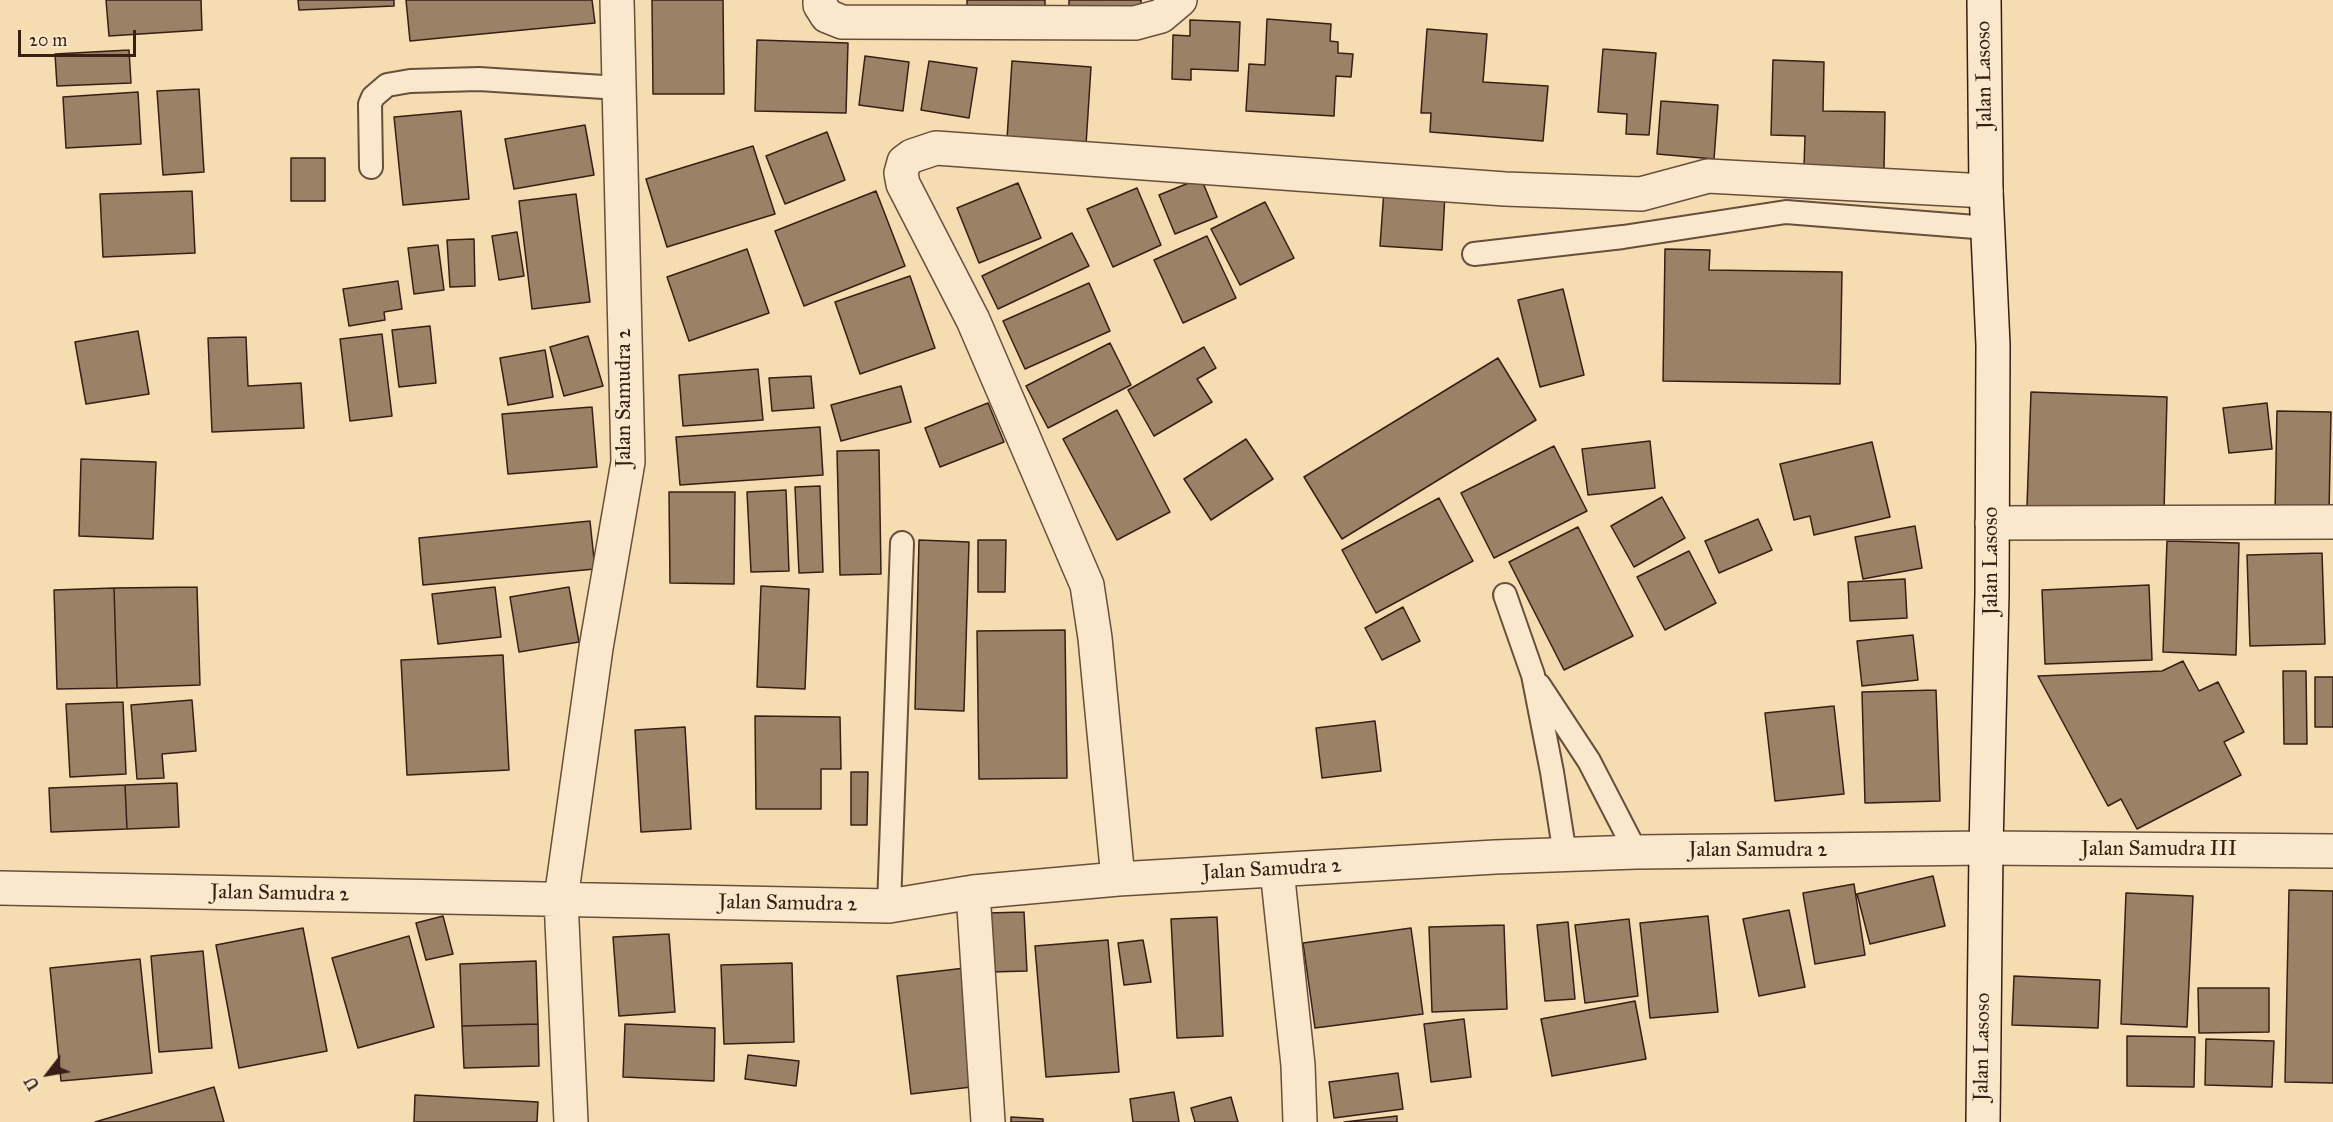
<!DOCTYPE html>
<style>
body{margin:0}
#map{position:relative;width:2333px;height:1122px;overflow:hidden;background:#f6dcb1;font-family:"IM FELL Great Primer",serif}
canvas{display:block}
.north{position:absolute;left:18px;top:1044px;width:60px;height:60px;-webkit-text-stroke:4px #f9e8cc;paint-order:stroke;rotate:239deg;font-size:16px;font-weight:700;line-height:24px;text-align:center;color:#381e15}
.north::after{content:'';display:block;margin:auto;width:21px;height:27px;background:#381e15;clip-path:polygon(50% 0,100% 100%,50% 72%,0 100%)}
.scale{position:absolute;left:18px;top:30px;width:118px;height:27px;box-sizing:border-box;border:3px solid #381e15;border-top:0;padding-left:8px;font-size:18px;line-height:21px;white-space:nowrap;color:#381e15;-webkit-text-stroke:4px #f9e8cc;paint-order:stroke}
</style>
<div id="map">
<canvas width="2333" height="1122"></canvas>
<div class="north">U</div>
<div class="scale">20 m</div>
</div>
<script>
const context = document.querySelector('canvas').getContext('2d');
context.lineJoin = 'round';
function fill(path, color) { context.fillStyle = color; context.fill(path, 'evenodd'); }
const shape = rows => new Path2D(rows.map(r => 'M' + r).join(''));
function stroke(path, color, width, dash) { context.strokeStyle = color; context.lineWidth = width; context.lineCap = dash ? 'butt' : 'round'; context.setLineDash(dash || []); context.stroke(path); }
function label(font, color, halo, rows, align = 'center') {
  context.font = font + ' "IM FELL Great Primer",serif'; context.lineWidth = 4.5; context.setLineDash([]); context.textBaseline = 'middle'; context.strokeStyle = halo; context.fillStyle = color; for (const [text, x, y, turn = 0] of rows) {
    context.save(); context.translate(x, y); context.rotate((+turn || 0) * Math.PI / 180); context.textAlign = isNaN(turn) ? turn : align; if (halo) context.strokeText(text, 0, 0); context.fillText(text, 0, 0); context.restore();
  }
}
const building = shape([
 [106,0,201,0,202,30,109,36,106,0],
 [298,0,394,0,394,6,299,10,298,0],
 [406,0,592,0,595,23,410,41,406,0],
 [652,0,723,0,724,94,653,94,652,0],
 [967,0,1045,0,1045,9,967,6,967,0],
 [1069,0,1141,0,1141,11,1069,10,1069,0],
 [1267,19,1331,24,1330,41,1338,42,1338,53,1353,54,1351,77,1336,76,1334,116,1246,111,1249,64,1265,65,1267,19],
 [1190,20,1240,22,1238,71,1191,69,1191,80,1172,79,1173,35,1190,36,1190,20],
 [1427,29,1487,34,1483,82,1548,86,1543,141,1430,132,1431,113,1421,113,1427,29],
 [757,40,848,43,846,113,755,111,757,40],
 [1603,49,1656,53,1649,135,1626,134,1627,114,1598,112,1603,49],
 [129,50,131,83,57,86,55,54,129,50],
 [865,56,909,62,903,111,859,105,865,56],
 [1773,60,1824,62,1823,111,1885,112,1884,169,1804,167,1805,136,1771,135,1773,60],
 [929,61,977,68,969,118,921,110,929,61],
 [1012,61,1091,67,1086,145,1007,139,1012,61],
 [199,89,204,172,163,175,157,91,199,89],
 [138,92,141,144,66,148,63,97,138,92],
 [1661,101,1718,105,1714,159,1657,154,1661,101],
 [461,111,469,199,403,205,394,117,461,111],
 [585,125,594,175,514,189,505,139,585,125],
 [827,132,845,180,785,204,766,156,827,132],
 [753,146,775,214,667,247,646,179,753,146],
 [291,158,325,158,325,201,291,201,291,158],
 [1201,178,1217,217,1175,234,1159,195,1201,178],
 [1018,183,1041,238,979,263,957,208,1018,183],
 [1137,188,1161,245,1113,267,1087,209,1137,188],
 [1384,190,1445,194,1442,250,1380,246,1384,190],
 [192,191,195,253,103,257,100,194,192,191],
 [876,191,905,266,804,306,775,231,876,191],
 [576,194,590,302,532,309,519,201,576,194],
 [1265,202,1294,258,1240,285,1211,229,1265,202],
 [517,232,524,276,499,280,492,236,517,232],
 [1072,233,1089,266,998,309,982,276,1072,233],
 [1207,236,1236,298,1183,323,1154,260,1207,236],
 [474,239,475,286,450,287,447,240,474,239],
 [438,245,444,290,414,294,408,248,438,245],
 [747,249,769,313,689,341,667,277,747,249],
 [1665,249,1710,250,1709,270,1842,272,1840,384,1663,381,1665,249],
 [910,276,935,348,860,374,835,302,910,276],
 [398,281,402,309,384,312,385,320,349,326,343,289,398,281],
 [1089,283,1110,331,1025,369,1003,321,1089,283],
 [1563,289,1584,375,1540,387,1518,300,1563,289],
 [430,326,436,383,399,387,392,330,430,326],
 [138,331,149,394,86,404,75,342,138,331],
 [382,334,392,416,350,421,340,339,382,334],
 [588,336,603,386,564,396,550,347,588,336],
 [246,337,248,386,301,383,304,428,212,432,208,338,246,337],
 [1110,343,1131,385,1048,428,1026,386,1110,343],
 [1204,347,1216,368,1197,379,1212,402,1154,436,1128,390,1204,347],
 [545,350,553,397,508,405,500,358,545,350],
 [1498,358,1536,420,1342,539,1304,477,1498,358],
 [758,369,763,420,683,426,679,375,758,369],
 [811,376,814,408,772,411,769,378,811,376],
 [901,386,911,422,841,441,831,405,901,386],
 [2031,392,2167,397,2164,511,2027,506,2031,392],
 [988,403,1004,442,940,467,925,428,988,403],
 [2267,403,2272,449,2229,453,2223,408,2267,403],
 [592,407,597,467,508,474,502,414,592,407],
 [1117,410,1170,512,1117,540,1063,439,1117,410],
 [2277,411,2331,412,2329,513,2275,512,2277,411],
 [820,427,823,475,680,485,676,437,820,427],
 [1246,439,1273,479,1211,520,1184,479,1246,439],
 [1650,441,1655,488,1588,495,1582,449,1650,441],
 [1872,442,1890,517,1814,535,1810,516,1794,520,1780,464,1872,442],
 [1554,446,1587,511,1494,558,1461,493,1554,446],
 [879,450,881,574,840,575,837,451,879,450],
 [81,459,156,462,153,539,79,536,81,459],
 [820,486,823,572,799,573,795,487,820,486],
 [786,490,789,571,751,572,747,492,786,490],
 [669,492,735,492,734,584,670,583,669,492],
 [1662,497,1685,538,1634,567,1611,526,1662,497],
 [1439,498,1473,561,1376,613,1342,550,1439,498],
 [1758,519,1772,550,1719,573,1705,541,1758,519],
 [590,521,595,569,423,585,419,538,590,521],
 [1915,526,1922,568,1863,579,1855,537,1915,526],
 [1578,527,1633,636,1564,670,1509,562,1578,527],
 [919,540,969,542,964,711,915,709,919,540],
 [978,540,1006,540,1005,592,978,592,978,540],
 [2167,541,2239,543,2236,655,2163,652,2167,541],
 [1689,551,1716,603,1665,630,1637,577,1689,551],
 [2322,553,2325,644,2250,646,2247,555,2322,553],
 [1905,579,1907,618,1850,621,1848,582,1905,579],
 [2149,585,2152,660,2045,664,2042,590,2149,585],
 [761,586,809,589,805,689,757,687,761,586],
 [197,587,200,685,117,688,114,588,197,587],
 [495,587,501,637,438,644,432,594,495,587],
 [569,587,579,642,519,652,510,597,569,587],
 [114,588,117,688,57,689,54,590,114,588],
 [1403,607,1420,641,1382,660,1365,628,1403,607],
 [1065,630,1067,778,979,779,977,631,1065,630],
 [1913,635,1918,680,1862,686,1857,641,1913,635],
 [503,655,509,770,407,775,401,660,503,655],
 [2183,661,2199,691,2218,682,2244,732,2224,742,2241,775,2137,829,2121,799,2108,806,2038,676,2162,671,2183,661],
 [2283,671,2306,671,2307,744,2284,744,2283,671],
 [2315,677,2333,677,2333,727,2315,727,2315,677],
 [1936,690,1940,801,1865,803,1862,692,1936,690],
 [192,700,196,751,162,754,164,778,137,779,131,705,192,700],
 [123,702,126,774,70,777,66,704,123,702],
 [1834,706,1844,794,1775,801,1765,713,1834,706],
 [755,716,840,717,841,769,821,769,821,809,756,809,755,716],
 [1375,721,1381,771,1322,778,1316,728,1375,721],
 [685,727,691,829,641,832,635,730,685,727],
 [851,772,868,772,867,825,851,825,851,772],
 [177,783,179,827,127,829,125,785,177,783],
 [125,785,127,829,51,832,49,788,125,785],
 [1933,876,1945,926,1870,944,1857,894,1933,876],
 [1854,884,1865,955,1815,964,1803,893,1854,884],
 [2289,890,2333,891,2333,1083,2285,1082,2289,890],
 [2126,893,2193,896,2187,1027,2121,1024,2126,893],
 [1789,910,1805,987,1759,996,1743,919,1789,910],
 [1024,912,1027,971,991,972,988,913,1024,912],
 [443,916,453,954,426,960,416,923,443,916],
 [1708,916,1718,1012,1650,1018,1640,923,1708,916],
 [1217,917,1223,1036,1177,1038,1171,919,1217,917],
 [1629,919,1638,996,1585,1003,1575,925,1629,919],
 [1568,922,1575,999,1545,1001,1537,925,1568,922],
 [1504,925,1507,1009,1432,1012,1429,927,1504,925],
 [303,928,327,1051,239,1068,216,945,303,928],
 [1411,928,1423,1014,1315,1028,1303,943,1411,928],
 [669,934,675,1012,619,1016,613,937,669,934],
 [409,936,434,1027,358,1048,332,958,409,936],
 [1108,940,1119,1072,1046,1077,1035,946,1108,940],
 [1143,940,1151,982,1124,985,1118,943,1143,940],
 [203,951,212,1048,159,1052,151,956,203,951],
 [140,959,152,1073,61,1081,50,968,140,959],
 [536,961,538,1024,462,1026,460,964,536,961],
 [792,963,794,1042,724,1044,721,965,792,963],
 [965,968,980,1086,911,1094,897,976,965,968],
 [2014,976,2100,980,2098,1028,2012,1025,2014,976],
 [2198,988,2269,988,2269,1032,2199,1033,2198,988],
 [1635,1001,1646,1059,1552,1076,1541,1019,1635,1001],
 [1464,1019,1471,1077,1431,1082,1424,1024,1464,1019],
 [538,1024,539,1066,464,1068,462,1026,538,1024],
 [625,1024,715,1028,714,1081,623,1077,625,1024],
 [2127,1036,2195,1037,2194,1087,2127,1086,2127,1036],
 [2206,1039,2274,1041,2272,1087,2205,1085,2206,1039],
 [748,1055,799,1061,796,1086,745,1079,748,1055],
 [1398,1073,1403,1109,1334,1118,1329,1082,1398,1073],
 [214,1087,224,1122,95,1122,214,1087],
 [1174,1092,1179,1122,1133,1122,1130,1099,1174,1092],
 [415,1095,538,1102,537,1122,414,1122,415,1095],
 [1231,1097,1238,1122,1195,1122,1191,1108,1231,1097],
 [1397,1116,1397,1122,1344,1122,1397,1116],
 [1011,1117,1043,1119,1043,1122,1011,1122,1011,1117]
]);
fill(building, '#9b8166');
stroke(building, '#381e15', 1.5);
const lane = shape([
 [371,167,370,104,373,97,387,85,410,81,479,79,619,88],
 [1474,254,1623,237,1786,212,1988,228],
 [1505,595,1533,675,1552,772,1565,855],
 [1539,685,1589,761,1636,852],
 [889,906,902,543]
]);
const street = shape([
 [820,0,820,5,827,16,842,22,1135,23,1161,16,1180,0],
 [1992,523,2333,522],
 [1277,870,1298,1065,1300,1122],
 [1118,879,1095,638,1087,585,973,320,903,184,901,173,904,162,912,156,936,148,1505,189,1641,194,1708,176,1986,191],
 [0,888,889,906,973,892,1118,879,1495,857,1636,852,1986,848,2333,851],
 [973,892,988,1122],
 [571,1122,561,899,596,648,628,462,617,0]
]);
const secondary = shape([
 [1983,1122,1986,848,1992,594,1993,345,1986,191,1984,0]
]);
stroke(lane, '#684e3c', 26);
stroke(street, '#684e3c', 36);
stroke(secondary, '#381e15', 36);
stroke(lane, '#f9e8cc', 22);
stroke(street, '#f9e8cc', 33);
stroke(secondary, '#f9e8cc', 33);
label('21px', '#381e15', '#f9e8cc', [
 ["Jalan Lasoso",1985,75,-91],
 ["Jalan Samudra 2",625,398,-90],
 ["Jalan Lasoso",1992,561,-90],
 ["Jalan Samudra III",2159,850],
 ["Jalan Samudra 2",1758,851],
 ["Jalan Samudra 2",1272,870,-3],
 ["Jalan Samudra 2",280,894,1],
 ["Jalan Samudra 2",788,904,1],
 ["Jalan Lasoso",1983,1047,-89]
]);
</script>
